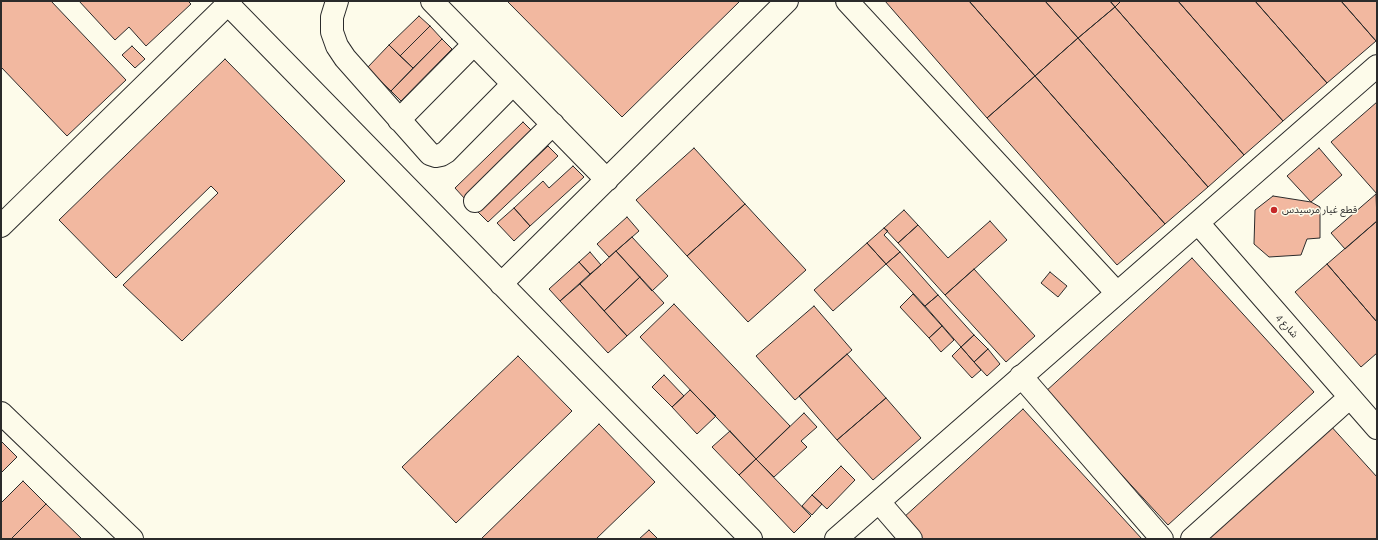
<!DOCTYPE html>
<meta charset="utf-8">
<style>
body{margin:0}
#map{position:relative;width:1378px;height:540px;overflow:hidden;background:#fdfbea;font-family:Raleway,sans-serif}
canvas{display:block}
.frame{position:absolute;inset:0;border:2px solid #2b2b2b;pointer-events:none}
</style>
<div id="map">
<canvas width="1378" height="540"></canvas>
<div class="frame"></div>
</div>
<script>
const context = document.querySelector('canvas').getContext('2d');
context.lineJoin = 'round';
function fill(path, color) { context.fillStyle = color; context.fill(path, 'evenodd'); }
const shape = rows => new Path2D(rows.map(r => 'M' + r).join(''));
function stroke(path, color, width, dash) { context.strokeStyle = color; context.lineWidth = width; context.lineCap = dash ? 'butt' : 'round'; context.setLineDash(dash || []); context.stroke(path); }
function label(font, color, halo, rows, align = 'center') {
  context.font = font + ' Raleway,"Noto Sans Arabic",sans-serif'; context.lineWidth = 3; context.setLineDash([]); context.textBaseline = 'middle'; context.strokeStyle = halo; context.fillStyle = color; for (const [text, x, y, turn = 0] of rows) {
    context.save(); context.translate(x, y); context.rotate((+turn || 0) * Math.PI / 180); context.textAlign = isNaN(turn) ? turn : align; if (halo) context.strokeText(text, 0, 0); context.fillText(text, 0, 0); context.restore();
  }
}
const building = shape([
 [1,1,51,1,126,80,67,136,1,67,1,1],
 [79,1,188,1,191,4,146,46,129,27,115,40,79,1],
 [507,1,740,1,622,117,507,1],
 [885,1,969,1,1035,76,987,118,885,1],
 [969,1,1045,1,1078,38,1035,76,969,1],
 [1045,1,1110,1,1115,7,1078,38,1045,1],
 [1110,1,1121,1,1115,7,1110,1],
 [1121,1,1178,1,1283,121,1244,155,1115,7,1121,1],
 [1178,1,1255,1,1327,83,1283,121,1178,1],
 [1255,1,1341,1,1376,41,1327,83,1255,1],
 [1341,1,1377,1,1377,40,1376,41,1341,1],
 [1115,7,1244,155,1208,187,1078,38,1115,7],
 [419,16,430,26,400,56,389,45,419,16],
 [430,26,442,39,413,68,400,56,430,26],
 [1078,38,1208,187,1165,224,1035,76,1078,38],
 [442,39,452,49,401,101,391,91,442,39],
 [389,45,413,68,391,91,367,68,389,45],
 [132,46,145,59,135,68,122,55,132,46],
 [225,59,345,181,182,341,123,285,218,193,211,186,116,278,59,220,225,59],
 [1035,76,1165,224,1117,265,987,118,1035,76],
 [1377,102,1377,194,1331,142,1377,102],
 [523,122,533,132,465,199,455,188,523,122],
 [548,146,558,156,488,222,478,212,548,146],
 [694,148,745,204,687,256,636,200,694,148],
 [1319,148,1342,175,1311,202,1287,176,1319,148],
 [573,166,584,177,530,226,514,208,543,181,549,188,573,166],
 [1376,194,1377,221,1345,249,1331,233,1376,194],
 [1273,196,1311,202,1320,207,1320,238,1307,239,1301,255,1269,257,1254,244,1255,210,1273,196],
 [745,204,806,270,748,322,687,256,745,204],
 [514,208,530,226,514,241,497,223,514,208],
 [904,210,918,225,898,243,884,228,904,210],
 [627,217,639,231,609,257,597,244,627,217],
 [990,221,1007,240,945,295,898,243,918,225,948,258,990,221],
 [1377,221,1377,322,1327,264,1377,221],
 [884,228,888,231,884,235,900,252,886,264,867,243,884,228],
 [632,237,668,276,652,291,616,251,632,237],
 [867,243,886,264,833,311,814,290,867,243],
 [616,251,640,277,604,311,580,284,616,251],
 [590,252,601,265,590,274,579,262,590,252],
 [900,252,938,295,925,306,886,264,900,252],
 [1192,258,1314,392,1168,525,1045,392,1192,258],
 [579,262,590,274,560,301,549,289,579,262],
 [1327,264,1377,322,1377,353,1361,367,1295,292,1327,264],
 [974,269,1035,336,1006,362,945,295,974,269],
 [1050,272,1067,286,1058,297,1041,283,1050,272],
 [640,277,664,303,627,336,604,311,640,277],
 [580,284,627,336,608,353,560,301,580,284],
 [913,294,942,326,929,338,900,307,913,294],
 [938,295,974,335,961,347,925,306,938,295],
 [674,304,790,426,756,459,640,337,674,304],
 [814,306,852,350,795,400,756,356,814,306],
 [942,326,954,340,941,352,929,338,942,326],
 [974,335,988,349,974,362,961,347,974,335],
 [961,347,981,370,972,378,952,356,961,347],
 [988,349,1000,364,987,376,974,362,988,349],
 [847,354,886,398,837,440,799,396,847,354],
 [518,356,572,411,456,523,402,467,518,356],
 [664,375,684,396,672,407,652,387,664,375],
 [690,390,716,416,697,434,672,407,690,390],
 [886,398,921,438,873,480,837,440,886,398],
 [1023,409,1142,539,923,539,903,518,1023,409],
 [804,413,817,427,801,441,807,447,774,477,756,459,804,413],
 [599,424,655,482,596,539,481,539,599,424],
 [1329,424,1377,477,1377,539,1203,539,1329,424],
 [730,431,756,459,739,475,712,447,730,431],
 [1,441,17,457,1,473,1,441],
 [756,459,811,516,794,533,739,475,756,459],
 [841,466,855,480,827,509,812,495,841,466],
 [23,481,46,504,11,539,1,539,1,503,23,481],
 [812,495,822,504,812,515,802,506,812,495],
 [46,504,82,539,11,539,46,504],
 [649,530,658,539,639,539,649,530]
]);
fill(building, '#f2b8a0');
stroke(building, '#2b2b2b', 1);
const minor = shape([
 [337,1,332,17,332,32,337,46,345,58,430,154,436,156,441,155,446,152,513,84],
 [432,1,607,180],
 [847,1,1117,293],
 [228,4,751,539],
 [399,120,474,44],
 [475,201,553,124],
 [1198,223,1377,428],
 [1,226,231,1],
 [501,284,787,1],
 [1021,376,1162,539],
 [1,413,132,539],
 [879,502,911,539],
 [836,539,1377,66],
 [1192,539,1350,397]
]);
stroke(minor, '#2b2b2b', 24);
stroke(minor, '#fdfbea', 22);
for (const [x, y, r, color] of [
 [1274,210,4,"#c62828"]
]) { const dot = new Path2D(); dot.arc(x, y, r, 0, 2 * Math.PI); context.fillStyle = color; context.fill(dot); stroke(dot, '#fdfbea', 1.5); }
label('10px', '#2b2b2b', '#fdfbea', [
 ["قطع غيار مرسيدس",1282,210]
], 'left');
label('10px', '#2b2b2b', '#fdfbea', [
 ["شارع 4",1287,326,49]
]);
</script>
